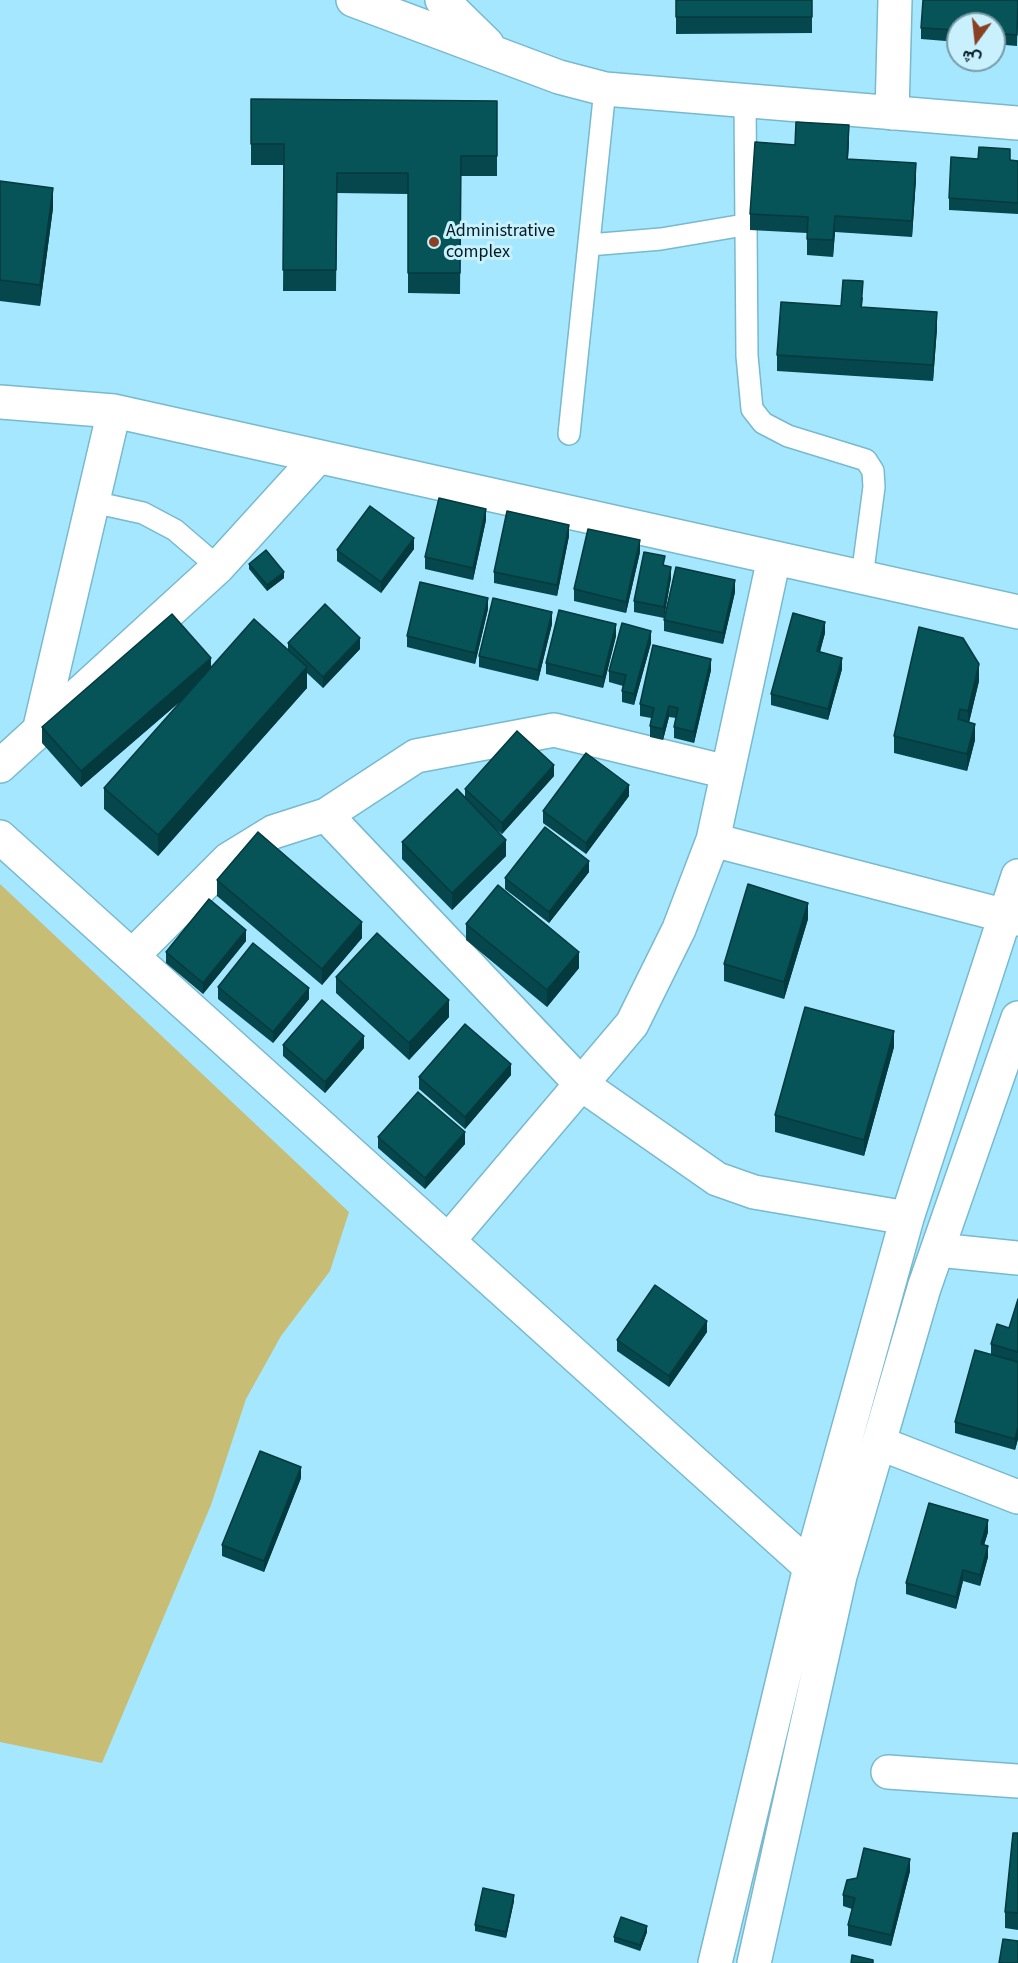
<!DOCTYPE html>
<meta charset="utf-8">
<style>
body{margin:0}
#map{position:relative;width:1018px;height:1963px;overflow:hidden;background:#a5e7fe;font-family:"Source Sans 3",Vazirmatn,sans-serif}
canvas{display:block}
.north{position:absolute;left:946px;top:12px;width:60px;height:60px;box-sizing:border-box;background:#c9f0fd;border:2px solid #799ba6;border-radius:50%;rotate:195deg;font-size:16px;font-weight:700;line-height:24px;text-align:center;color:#011b23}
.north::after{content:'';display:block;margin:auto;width:21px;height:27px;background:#894023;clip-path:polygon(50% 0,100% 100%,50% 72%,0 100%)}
</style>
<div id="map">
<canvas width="1018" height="1963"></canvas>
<div class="north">ش</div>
</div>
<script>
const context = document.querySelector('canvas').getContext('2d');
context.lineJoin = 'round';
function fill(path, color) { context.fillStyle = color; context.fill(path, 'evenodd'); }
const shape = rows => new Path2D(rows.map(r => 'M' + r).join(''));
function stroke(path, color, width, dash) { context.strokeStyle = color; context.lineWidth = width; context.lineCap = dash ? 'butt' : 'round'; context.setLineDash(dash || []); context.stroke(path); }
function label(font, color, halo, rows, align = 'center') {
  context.font = font + ' "Source Sans 3",sans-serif'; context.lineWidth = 6; context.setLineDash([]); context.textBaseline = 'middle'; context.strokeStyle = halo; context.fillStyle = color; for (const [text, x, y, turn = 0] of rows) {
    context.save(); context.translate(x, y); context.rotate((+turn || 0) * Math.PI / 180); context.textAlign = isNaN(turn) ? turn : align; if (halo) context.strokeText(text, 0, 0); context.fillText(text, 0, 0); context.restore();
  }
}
fill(shape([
 [0,884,349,1212,330,1271,281,1336,246,1399,211,1505,102,1763,0,1742]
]), '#c7bd75');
const lane = shape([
 [745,101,747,356,752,409,763,423,788,436,866,460,873,471,874,487,862,577],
 [589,245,661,239,744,225],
 [569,434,605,89],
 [93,502,143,513,175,530,218,567]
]);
const street = shape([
 [892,113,895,0],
 [0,402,114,411,1018,612],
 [40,727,114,411],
 [0,766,218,567,318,457],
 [326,815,581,1084,717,1179,754,1192,907,1218],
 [0,837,810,1567],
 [713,840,1018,919],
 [132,956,229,859,273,832,326,815,416,756,554,730,727,772],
 [448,1241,632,1024,679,929,713,840,774,558],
 [938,1250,1018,1258],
 [879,1443,1018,1497],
 [888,1772,1018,1781],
 [715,1963,810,1567,907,1218,1018,876],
 [754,1963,840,1576,924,1288,1018,1018]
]);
const secondary = shape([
 [353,0,559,77,605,89,1018,123],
 [442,0,487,44]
]);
stroke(lane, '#78b9ce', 24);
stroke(street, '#78b9ce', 36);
stroke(secondary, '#78b9ce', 36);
stroke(lane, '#fff', 21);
stroke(street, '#fff', 33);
stroke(secondary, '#fff', 33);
fill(shape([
 [676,0,812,0,812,33,676,34],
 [1018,0,1017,46,994,44,994,24,958,24,958,42,921,39,921,28],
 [251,99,497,101,497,176,461,176,460,294,408,293,408,194,337,193,336,291,283,291,284,165,251,165],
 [849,141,848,159,916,179,912,237,835,232,833,257,807,255,807,233,750,230,750,214,795,145],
 [1010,160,1018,161,1018,214,949,210,949,198],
 [0,181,53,208,40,306,0,301],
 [863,297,862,307,937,328,933,381,777,371,777,355,841,306],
 [486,520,473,580,425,569,425,557],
 [569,536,557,596,494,583,494,572],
 [414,549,381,593,337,561,337,550],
 [640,552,626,613,574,601,574,589],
 [249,564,284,578,267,591,249,569],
 [665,566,671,578,664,618,634,612,634,601],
 [735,592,723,644,664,631,664,620],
 [488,609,475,664,407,647,407,636],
 [552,624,538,681,479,667,479,656],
 [825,633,820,652,842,669,828,720,771,705,771,694],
 [616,636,603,688,546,674,546,663],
 [288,643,360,649,323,688,307,673,307,688,158,856,104,809,104,788,183,699,81,787,42,743,42,727,211,668,288,649],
 [651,643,634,705,622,702,622,691,623,686,609,682,609,671],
 [711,670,694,743,674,738,674,727,676,718,669,717,663,740,650,737,650,726,651,718,640,716,640,704],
 [979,681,969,722,975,740,967,771,894,753,894,736],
 [554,776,502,834,492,826,506,856,452,910,402,859,402,842,465,797,465,789],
 [629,796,586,854,543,823,543,811],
 [589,872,549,923,505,889,505,878],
 [217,880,362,938,322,985,217,896],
 [808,919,784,999,724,981,724,964],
 [466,924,579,968,547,1007,466,940],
 [246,941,203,994,166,963,166,952],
 [336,977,449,1017,409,1060,336,993],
 [218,987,309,999,273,1043,218,999],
 [283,1045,364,1048,325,1093,283,1056],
 [894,1047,864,1156,775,1132,775,1115],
 [511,1075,465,1129,419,1089,419,1077],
 [378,1137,465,1144,425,1189,378,1148],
 [1018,1299,1018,1439,1015,1450,955,1433,955,1422,991,1355,991,1344,1009,1328],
 [707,1332,669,1387,617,1351,617,1340],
 [301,1478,264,1572,222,1556,222,1545],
 [988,1532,984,1545,988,1557,980,1586,963,1581,956,1609,906,1594,906,1583],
 [1018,1833,1018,1930,1005,1928,1005,1912],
 [910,1871,891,1946,848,1936,848,1925,852,1909,843,1906,843,1895],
 [514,1901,506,1938,475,1931,475,1925],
 [647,1932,640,1951,614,1942,614,1937]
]), '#05474c');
fill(shape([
 [849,125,849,141,847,175,847,159],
 [916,163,916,179,912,237,912,221],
 [53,188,53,208,40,306,40,285],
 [835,216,835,232,833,257,833,240],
 [937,312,937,328,933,381,933,365],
 [486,509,486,520,473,580,473,568],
 [569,525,569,536,557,596,557,585],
 [414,538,414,549,381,593,381,582],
 [640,540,640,552,626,613,626,602],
 [671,567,671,578,664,618,664,607],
 [284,572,284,578,267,591,267,585],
 [735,580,735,592,723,644,723,633],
 [488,598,488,609,475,664,475,653],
 [552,612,552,624,538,681,538,670],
 [825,622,825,633,817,662,817,651],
 [616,624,616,636,603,688,603,677],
 [651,631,651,643,634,705,634,694],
 [360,638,360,649,323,688,323,677],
 [211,658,211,675,81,787,81,771],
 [842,658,842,669,828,720,828,709],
 [711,659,711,670,694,743,694,732],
 [979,664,979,681,968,727,968,711],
 [307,667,307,688,158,856,158,835],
 [669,706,669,717,663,740,663,729],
 [975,724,975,740,967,771,967,754],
 [554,765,554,776,502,834,502,823],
 [629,785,629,796,586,854,586,843],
 [506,840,506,856,452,910,452,893],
 [589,861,589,872,549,923,549,912],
 [808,903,808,919,784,999,784,982],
 [362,922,362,938,322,985,322,969],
 [246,930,246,941,203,994,203,983],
 [579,952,579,968,547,1007,547,990],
 [309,988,309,999,273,1043,273,1032],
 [449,1000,449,1017,409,1060,409,1043],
 [894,1031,894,1047,864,1156,864,1140],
 [364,1036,364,1048,325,1093,325,1082],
 [511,1064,511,1075,465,1129,465,1117],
 [465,1132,465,1144,425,1189,425,1178],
 [707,1321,707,1332,669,1387,669,1376],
 [1018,1427,1018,1439,1015,1450,1015,1439],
 [301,1467,301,1478,264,1572,264,1561],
 [988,1520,988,1532,981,1555,981,1544],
 [988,1546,988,1557,980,1586,980,1575],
 [963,1570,963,1581,956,1609,956,1597],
 [910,1859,910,1871,891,1946,891,1935],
 [514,1895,514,1901,506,1938,506,1932],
 [647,1926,647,1932,640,1951,640,1945]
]), '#043a3e');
const building = shape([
 [676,0,812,0,812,17,676,17,676,0],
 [923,0,1018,0,1017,35,994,33,994,24,958,24,958,30,921,28,923,0],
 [251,99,497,101,497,156,461,156,460,273,408,273,408,173,337,173,336,270,283,270,284,144,251,144,251,99],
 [796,122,849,125,847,159,916,163,912,221,835,216,833,240,807,239,808,217,750,214,755,142,795,145,796,122],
 [979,147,1010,149,1010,160,1018,161,1018,203,949,198,951,157,978,159,979,147],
 [0,181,53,188,40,285,0,280,0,181],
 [843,280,863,281,861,307,937,312,933,365,777,355,781,302,841,306,843,280],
 [439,498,486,509,473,568,425,557,439,498],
 [370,506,414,538,381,582,337,550,370,506],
 [507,511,569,525,557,585,494,572,507,511],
 [588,529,640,540,626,602,574,589,588,529],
 [266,550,284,572,267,585,249,564,266,550],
 [644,552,665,556,663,565,671,567,664,607,634,601,644,552],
 [676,567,735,580,723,633,664,620,676,567],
 [420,582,488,598,475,653,407,636,420,582],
 [493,598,552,612,538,670,479,656,493,598],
 [325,604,360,638,323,677,288,643,325,604],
 [559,610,616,624,603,677,546,663,559,610],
 [793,613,825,622,817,651,842,658,828,709,771,694,793,613],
 [172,614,211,658,81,771,42,727,172,614],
 [254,619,307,667,158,835,104,788,254,619],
 [622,623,651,631,634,694,622,691,626,675,609,671,622,623],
 [919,627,963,638,979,664,968,711,960,709,958,719,975,724,967,754,894,736,919,627],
 [653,645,711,659,694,732,674,727,678,708,669,706,663,729,650,726,654,708,640,704,653,645],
 [517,731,554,765,502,823,465,789,517,731],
 [586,753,629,785,586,843,543,811,586,753],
 [457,789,506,840,452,893,402,842,457,789],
 [545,827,589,861,549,912,505,878,545,827],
 [258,832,362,922,322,969,217,880,258,832],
 [748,884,808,903,784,982,724,964,748,884],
 [498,885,579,952,547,990,466,924,498,885],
 [209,899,246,930,203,983,166,952,209,899],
 [377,933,449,1000,409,1043,336,977,377,933],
 [253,943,309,988,273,1032,218,987,253,943],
 [322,1000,364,1036,325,1082,283,1045,322,1000],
 [805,1007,894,1031,864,1140,775,1115,805,1007],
 [465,1024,511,1064,465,1117,419,1077,465,1024],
 [418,1092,465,1132,425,1178,378,1137,418,1092],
 [655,1285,707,1321,669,1376,617,1340,655,1285],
 [1018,1299,1018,1352,991,1344,997,1324,1009,1328,1018,1299],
 [975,1350,1018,1362,1018,1427,1015,1439,955,1422,975,1350],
 [260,1451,301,1467,264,1561,222,1545,260,1451],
 [929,1503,988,1520,981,1544,988,1546,980,1575,963,1570,956,1597,906,1583,929,1503],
 [1013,1833,1018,1833,1018,1913,1005,1912,1013,1833],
 [864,1848,910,1859,891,1935,848,1925,855,1898,843,1895,847,1880,857,1878,864,1848],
 [483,1888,514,1895,506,1932,475,1925,483,1888],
 [621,1917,647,1926,640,1945,614,1937,621,1917],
 [1003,1939,1018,1941,1018,1963,999,1963,1003,1939],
 [852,1955,873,1960,873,1963,851,1963,852,1955]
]);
fill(building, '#065358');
stroke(building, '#043a3e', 1.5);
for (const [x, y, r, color] of [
 [434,242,6,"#894023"]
]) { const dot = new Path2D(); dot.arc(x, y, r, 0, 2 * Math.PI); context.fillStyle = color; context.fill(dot); stroke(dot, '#c9f0fd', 2); }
label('18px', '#011b23', '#c9f0fd', [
 ["Administrative",446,232],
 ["complex",446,253]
], 'left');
</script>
